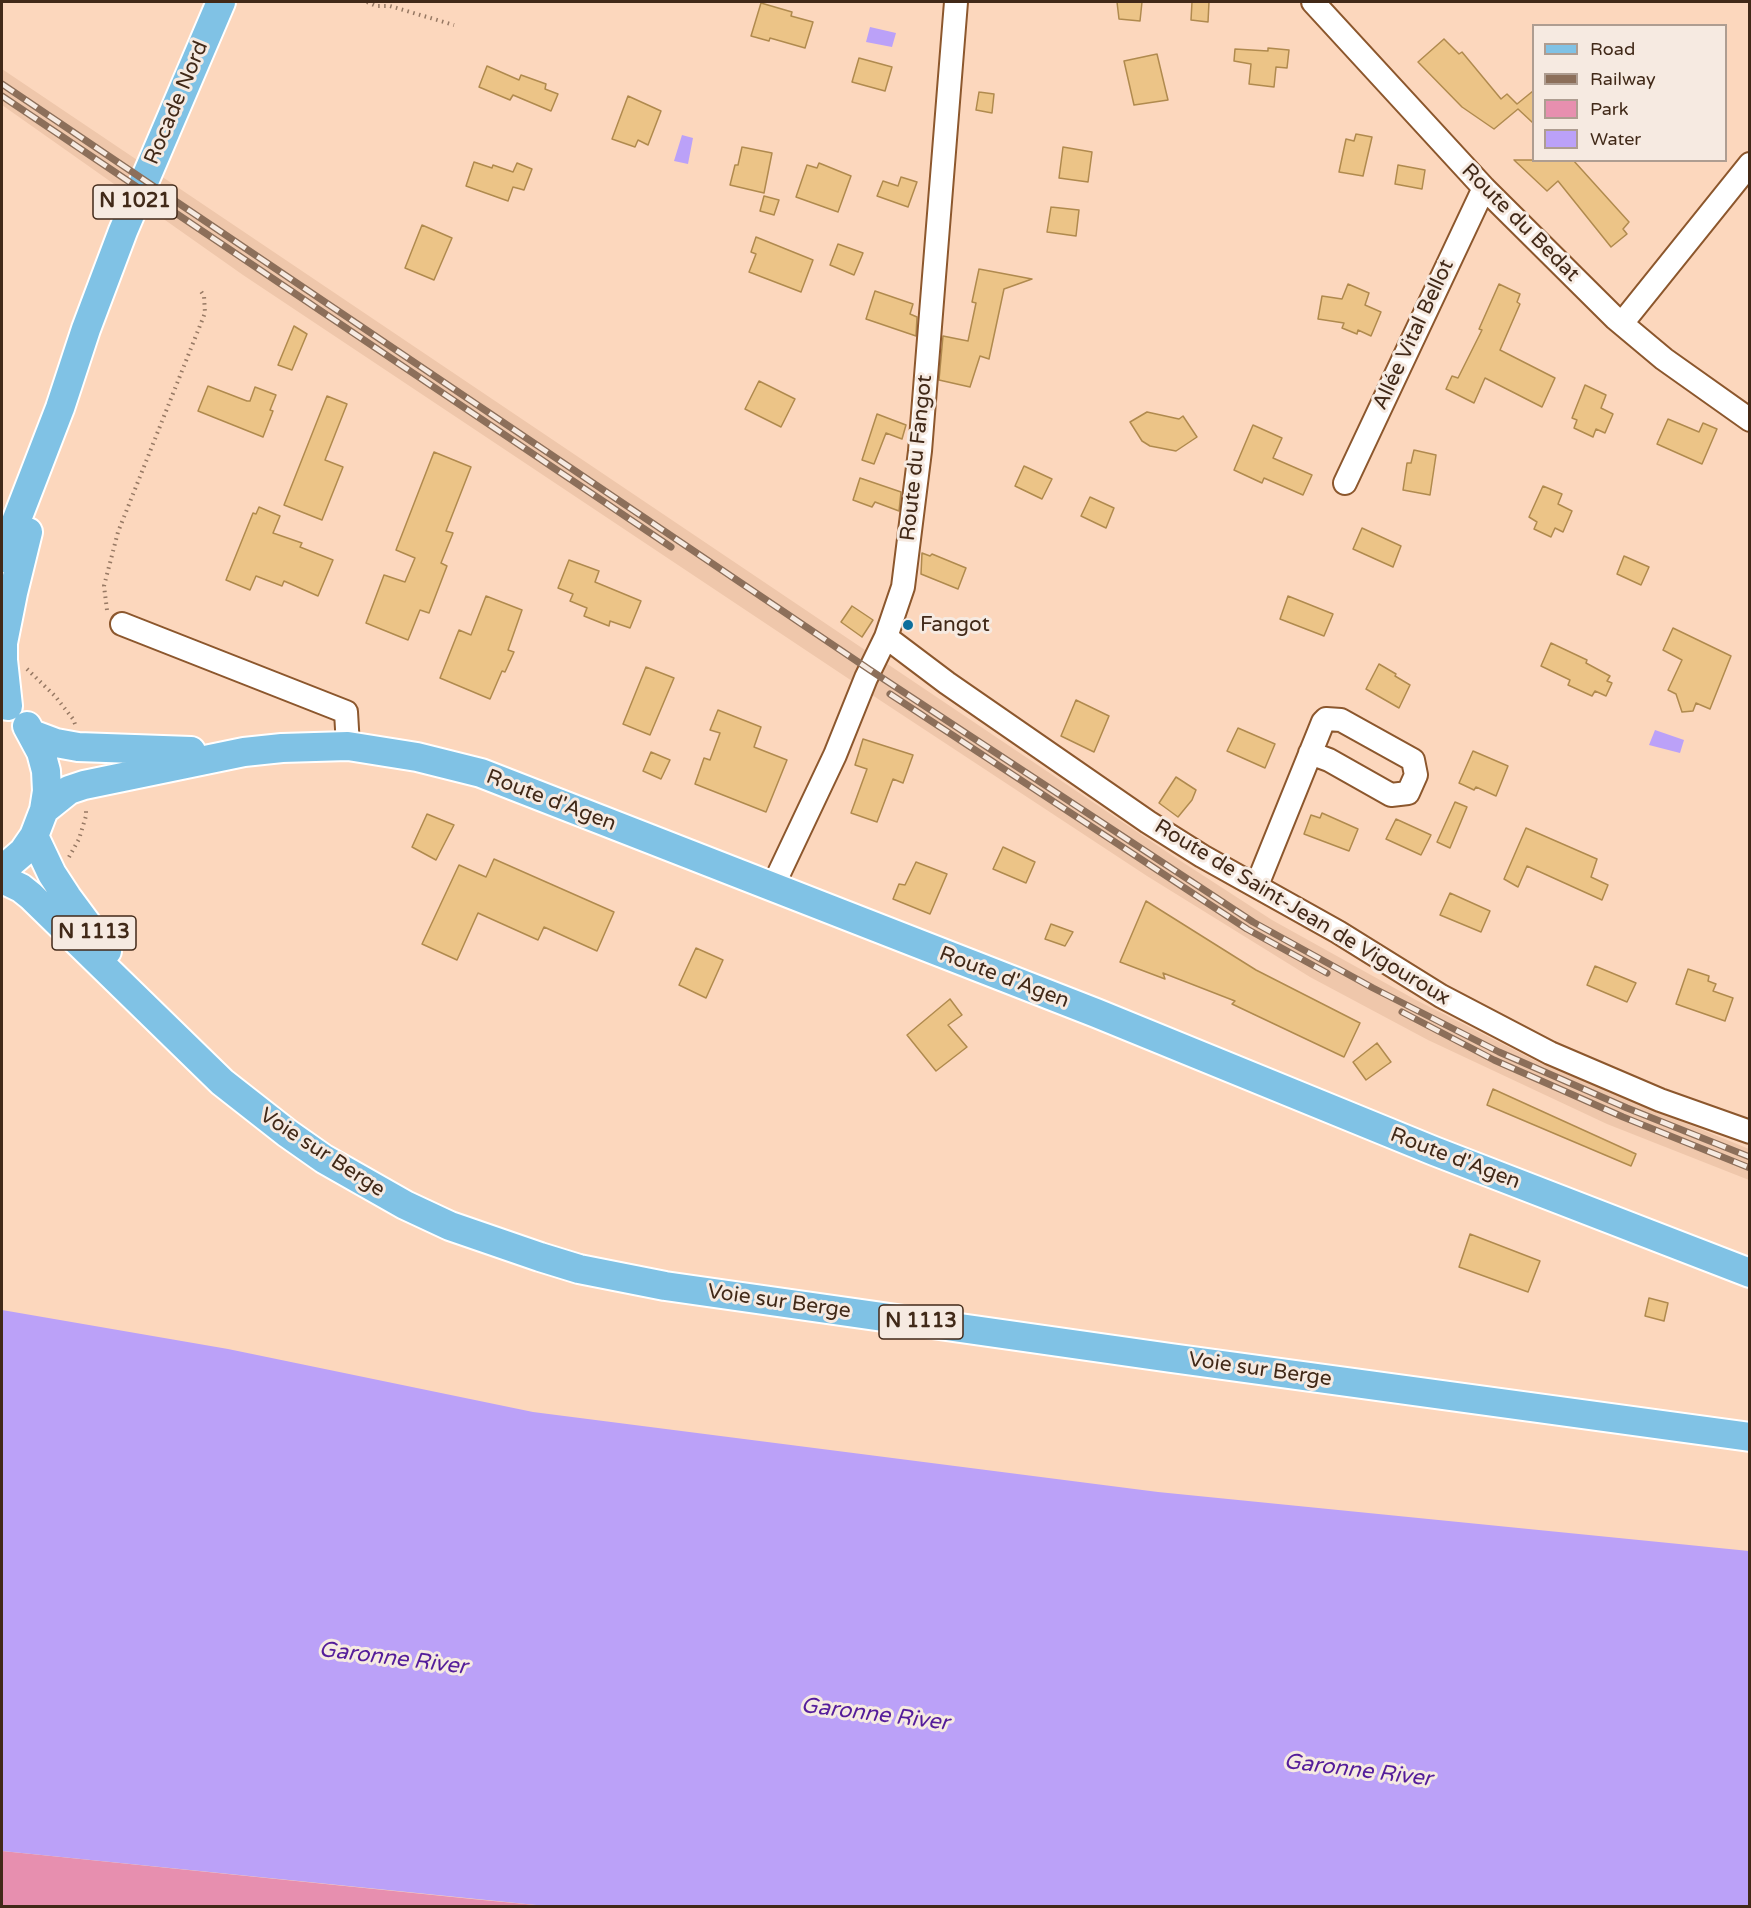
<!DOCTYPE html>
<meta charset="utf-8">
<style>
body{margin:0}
#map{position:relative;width:1751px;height:1908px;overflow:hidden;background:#fcd7bd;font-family:"Varela Round",sans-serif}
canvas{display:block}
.frame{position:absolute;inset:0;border:3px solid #412918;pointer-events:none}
.legend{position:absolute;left:1532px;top:24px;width:195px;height:138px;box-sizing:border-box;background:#f6eae1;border:2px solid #ae9d91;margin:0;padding:8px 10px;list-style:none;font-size:18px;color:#412918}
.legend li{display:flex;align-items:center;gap:12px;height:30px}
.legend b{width:30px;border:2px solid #ae9d91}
</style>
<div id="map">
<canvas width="1751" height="1908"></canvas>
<div class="frame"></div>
<ul class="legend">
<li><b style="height:8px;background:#80c2e5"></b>Road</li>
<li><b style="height:8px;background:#8c6f5a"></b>Railway</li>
<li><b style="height:16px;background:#e78faf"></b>Park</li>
<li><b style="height:16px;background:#bba1f8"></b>Water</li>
</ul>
</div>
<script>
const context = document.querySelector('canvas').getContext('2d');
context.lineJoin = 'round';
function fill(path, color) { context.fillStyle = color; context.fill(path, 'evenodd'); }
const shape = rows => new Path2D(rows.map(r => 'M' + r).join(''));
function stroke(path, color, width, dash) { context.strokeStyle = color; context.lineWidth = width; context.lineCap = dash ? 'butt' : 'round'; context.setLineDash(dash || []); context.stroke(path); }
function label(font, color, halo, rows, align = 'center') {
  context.font = font + ' "Varela Round",sans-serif'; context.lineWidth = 6; context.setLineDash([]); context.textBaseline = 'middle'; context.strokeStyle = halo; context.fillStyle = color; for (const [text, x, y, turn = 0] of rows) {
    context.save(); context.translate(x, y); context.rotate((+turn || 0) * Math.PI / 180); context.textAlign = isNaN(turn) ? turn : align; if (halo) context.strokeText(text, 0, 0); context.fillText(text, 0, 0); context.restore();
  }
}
fill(shape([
 [2,69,865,650,852,681,243,275,2,105],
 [883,661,1173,856,1272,920,1416,1000,1542,1064,1749,1149,1749,1180,1607,1124,1428,1040,1310,977,1147,876,869,693]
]), '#efc7ab');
fill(shape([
 [2,1851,472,1899,546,1906,2,1906]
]), '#e78faf');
fill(shape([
 [870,27,896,33,892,47,866,42],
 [682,135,693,138,688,164,674,161],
 [1655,730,1684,740,1680,753,1649,745],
 [2,1310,228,1349,533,1412,1158,1492,1749,1551,1749,1906,546,1906,2,1851]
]), '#bba1f8');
const building = shape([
 [1117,2,1142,2,1140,21,1119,19,1117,2],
 [1192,2,1209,2,1208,22,1191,20,1192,2],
 [761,3,792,12,791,16,813,22,805,48,770,38,769,41,751,36,761,3],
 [1444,39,1459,54,1462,52,1501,99,1507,94,1517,104,1533,91,1533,123,1518,109,1494,129,1462,107,1418,62,1444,39],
 [1268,48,1289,50,1287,68,1276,67,1274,87,1249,84,1251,64,1234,61,1235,49,1268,51,1268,48],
 [1157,54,1168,100,1134,105,1124,61,1157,54],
 [859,58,892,67,885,91,852,82,859,58],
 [487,66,519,80,521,75,546,84,545,89,558,94,551,111,513,95,510,100,479,87,487,66],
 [979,92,994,94,992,113,976,110,979,92],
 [628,96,661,111,648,145,638,140,635,147,612,139,628,96],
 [1356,134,1372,137,1363,176,1339,172,1346,139,1354,141,1356,134],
 [742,147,772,153,764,193,730,185,735,165,738,165,742,147],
 [1063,147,1092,152,1088,182,1059,178,1063,147],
 [1514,160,1573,160,1629,222,1623,229,1627,234,1611,247,1558,181,1547,191,1514,160],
 [474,162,492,168,493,165,513,172,517,163,532,169,524,190,513,187,508,201,466,186,474,162],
 [819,163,851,176,838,212,796,197,807,165,817,168,819,163],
 [1398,165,1425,170,1422,189,1395,184,1398,165],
 [901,177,917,182,908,207,877,196,883,181,898,186,901,177],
 [764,196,779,200,774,215,760,211,764,196],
 [1051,207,1079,210,1076,236,1047,232,1051,207],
 [422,225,452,238,434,280,405,268,422,225],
 [756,237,813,260,801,292,749,272,756,254,751,252,756,237],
 [838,244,863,253,854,275,830,265,838,244],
 [979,269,1032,279,1004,289,989,359,980,356,970,387,939,380,943,336,968,341,976,303,972,302,979,269],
 [1348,284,1369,293,1365,305,1381,312,1371,336,1358,330,1357,334,1342,328,1344,323,1318,319,1322,296,1342,299,1348,284],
 [1499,284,1520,294,1517,302,1520,304,1500,350,1555,378,1542,407,1485,378,1474,403,1446,389,1452,376,1458,378,1482,330,1479,329,1499,284],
 [875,291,913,304,910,314,917,317,916,336,866,319,875,291],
 [294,326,307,334,292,370,278,365,294,326],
 [759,381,795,399,781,427,745,409,759,381],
 [1585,385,1606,395,1601,408,1613,414,1605,433,1596,429,1593,437,1574,428,1577,420,1572,418,1585,385],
 [208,386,247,401,250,401,255,387,276,395,270,410,273,411,263,437,198,411,208,386],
 [327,396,347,404,325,460,343,467,322,520,284,505,327,396],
 [1147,412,1179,419,1183,416,1197,437,1176,451,1150,446,1142,441,1130,422,1147,412],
 [877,414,906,425,902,439,886,433,874,464,862,460,877,414],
 [1668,419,1699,432,1703,423,1717,429,1702,464,1657,444,1668,419],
 [1253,425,1282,438,1273,458,1312,475,1303,495,1264,478,1262,483,1234,470,1253,425],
 [1414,450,1436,455,1430,495,1403,490,1407,463,1411,463,1414,450],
 [434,452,471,467,446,531,453,533,441,563,447,566,429,613,420,610,408,640,366,623,384,575,405,582,415,558,396,550,434,452],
 [1024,466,1052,479,1042,499,1015,486,1024,466],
 [860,478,901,492,899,511,875,502,872,507,853,500,860,478],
 [1543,486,1562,494,1558,504,1572,511,1563,532,1555,528,1551,537,1534,529,1537,522,1529,517,1543,486],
 [1090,497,1114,508,1106,528,1081,516,1090,497],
 [259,507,280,516,273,533,302,543,300,547,333,560,318,596,284,581,282,586,256,576,250,590,226,580,253,513,256,514,259,507],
 [1362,528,1401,546,1393,567,1353,549,1362,528],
 [922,553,930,556,932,554,966,568,958,589,921,574,922,553],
 [1624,556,1649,567,1641,585,1617,574,1624,556],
 [569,560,599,571,595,582,641,601,630,628,610,621,609,626,584,616,587,608,570,601,573,594,558,588,569,560],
 [486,596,522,610,508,650,514,652,505,672,502,671,490,699,440,678,459,630,471,635,486,596],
 [1288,596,1333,614,1324,636,1280,619,1288,596],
 [852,606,873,620,862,637,841,622,852,606],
 [1673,628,1731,656,1710,709,1696,703,1693,711,1682,712,1676,694,1668,690,1682,660,1663,650,1673,628],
 [1551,643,1587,660,1586,663,1610,676,1607,681,1612,683,1606,696,1595,691,1592,696,1568,685,1570,680,1541,666,1551,643],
 [1379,664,1396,674,1395,676,1410,685,1399,708,1366,689,1379,664],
 [646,667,674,678,650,735,623,724,646,667],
 [1076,700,1109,716,1094,752,1061,736,1076,700],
 [718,710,761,727,754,747,787,760,766,812,695,784,704,758,710,760,720,733,710,730,718,710],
 [1238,728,1275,744,1265,768,1227,751,1238,728],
 [863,739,913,755,903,783,893,779,877,822,851,813,867,769,855,765,863,739],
 [1473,751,1508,766,1496,796,1476,787,1474,790,1459,783,1473,751],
 [651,752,670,760,661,779,643,771,651,752],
 [1176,777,1196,790,1192,800,1178,817,1159,803,1176,777],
 [1455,802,1467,807,1450,848,1437,842,1455,802],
 [1322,813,1358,829,1349,851,1304,834,1311,815,1320,818,1322,813],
 [427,814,454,825,436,860,412,847,427,814],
 [1396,819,1431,835,1421,855,1386,839,1396,819],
 [1526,828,1597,859,1591,877,1608,885,1602,900,1527,866,1518,887,1504,879,1526,828],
 [1003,847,1035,862,1026,883,993,869,1003,847],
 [494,859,614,912,597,951,544,927,538,940,478,913,457,960,422,944,459,865,486,877,494,859],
 [916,862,947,874,930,914,893,899,899,884,905,885,916,862],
 [1450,893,1490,911,1481,932,1440,915,1450,893],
 [1146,901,1256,970,1360,1023,1344,1057,1232,1004,1235,1001,1163,973,1165,979,1120,962,1146,901],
 [1051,924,1073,932,1065,946,1045,939,1051,924],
 [696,948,723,960,706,998,679,985,696,948],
 [1595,966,1636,983,1627,1002,1587,985,1595,966],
 [1688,969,1709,976,1708,981,1716,984,1713,991,1733,998,1725,1021,1676,1004,1688,969],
 [950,999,962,1015,948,1025,967,1047,936,1071,907,1035,950,999],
 [1377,1043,1391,1062,1366,1080,1353,1062,1377,1043],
 [1493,1089,1636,1154,1631,1166,1487,1105,1493,1089],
 [1470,1234,1540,1261,1528,1292,1459,1267,1470,1234],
 [1649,1298,1668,1303,1664,1321,1645,1316,1649,1298]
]);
fill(building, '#ecc487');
stroke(building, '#b08a4e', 1.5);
const minor = shape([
 [1313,2,1484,188,1615,318,1664,359,1750,420],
 [1623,322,1750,164],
 [1345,483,1484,188],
 [122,624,346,712,348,746],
 [886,637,947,683,1148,822,1202,856,1338,932,1441,996,1550,1053,1660,1100,1750,1132],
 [1257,885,1323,722,1326,719,1341,720,1413,760,1416,775,1408,793,1391,795,1329,760,1310,753],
 [772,888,835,755,866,678,886,637,903,587,920,451,956,2]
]);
const major = shape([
 [2,558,60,408,86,329,123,231,221,2],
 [8,706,3,660,3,643,13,593,28,532],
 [32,734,56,743,78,747,191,751],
 [44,810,69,790,84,785,244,752,282,748,348,746,417,757,481,773,1096,1013,1434,1151,1750,1273],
 [34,836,52,874,67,897,107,951],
 [2,870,23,852,34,836,44,810,47,791,46,771,41,752,27,726],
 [2,879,21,888,31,896,222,1082,287,1133,324,1159,405,1205,450,1226,540,1257,579,1269,665,1286,1171,1358,1750,1437]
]);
stroke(minor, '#8c572d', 26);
stroke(major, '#fff', 32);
stroke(shape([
 [367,2,376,6,390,6,454,25],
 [107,610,104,586,118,532,205,313,204,296,200,290],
 [27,669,55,696,73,719,75,724],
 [69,857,79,839,86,816,86,809]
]), '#967863', 4, [1.5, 4.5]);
stroke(minor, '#fff', 22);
stroke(major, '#80c2e5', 28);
const rail = shape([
 [2,84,870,670,1253,922,1373,988,1499,1052,1627,1108,1750,1157],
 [2,96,671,547],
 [890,694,1247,929,1327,973],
 [1402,1012,1494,1060,1623,1117,1750,1168]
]);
stroke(rail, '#8c6f5a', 7);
stroke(rail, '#f6eae1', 4.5, [14]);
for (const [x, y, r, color] of [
 [908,625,6,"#0c6e9c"]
]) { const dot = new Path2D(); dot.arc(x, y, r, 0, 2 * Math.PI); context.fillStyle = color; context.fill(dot); stroke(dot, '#f6eae1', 2); }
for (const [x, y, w] of [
 [135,202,84],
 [94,933,84],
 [921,1322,84]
]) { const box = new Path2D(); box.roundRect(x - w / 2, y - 17, w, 34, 4.5); context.fillStyle = '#f6eae1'; context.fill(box); stroke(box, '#412918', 1.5); }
label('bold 20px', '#412918', null, [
 ["N 1021",135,202],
 ["N 1113",94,933],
 ["N 1113",921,1322]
]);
label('21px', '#412918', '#f6eae1', [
 ["Rocade Nord",177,103,-67],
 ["Route du Bedat",1520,223,45],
 ["Allée Vital Bellot",1414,335,-65],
 ["Route du Fangot",917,458,-84],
 ["Route d'Agen",551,801,21],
 ["Route de Saint-Jean de Vigouroux",1302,913,31],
 ["Route d'Agen",1004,978,21],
 ["Voie sur Berge",322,1153,33],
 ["Route d'Agen",1455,1159,21],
 ["Voie sur Berge",779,1302,8],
 ["Voie sur Berge",1260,1370,8]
]);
label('21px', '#412918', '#f6eae1', [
 ["Fangot",920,625]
], 'left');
label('italic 22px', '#541c9a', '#f6eae1', [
 ["Garonne River",393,1659,7],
 ["Garonne River",875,1715,7],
 ["Garonne River",1358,1771,7]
]);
</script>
